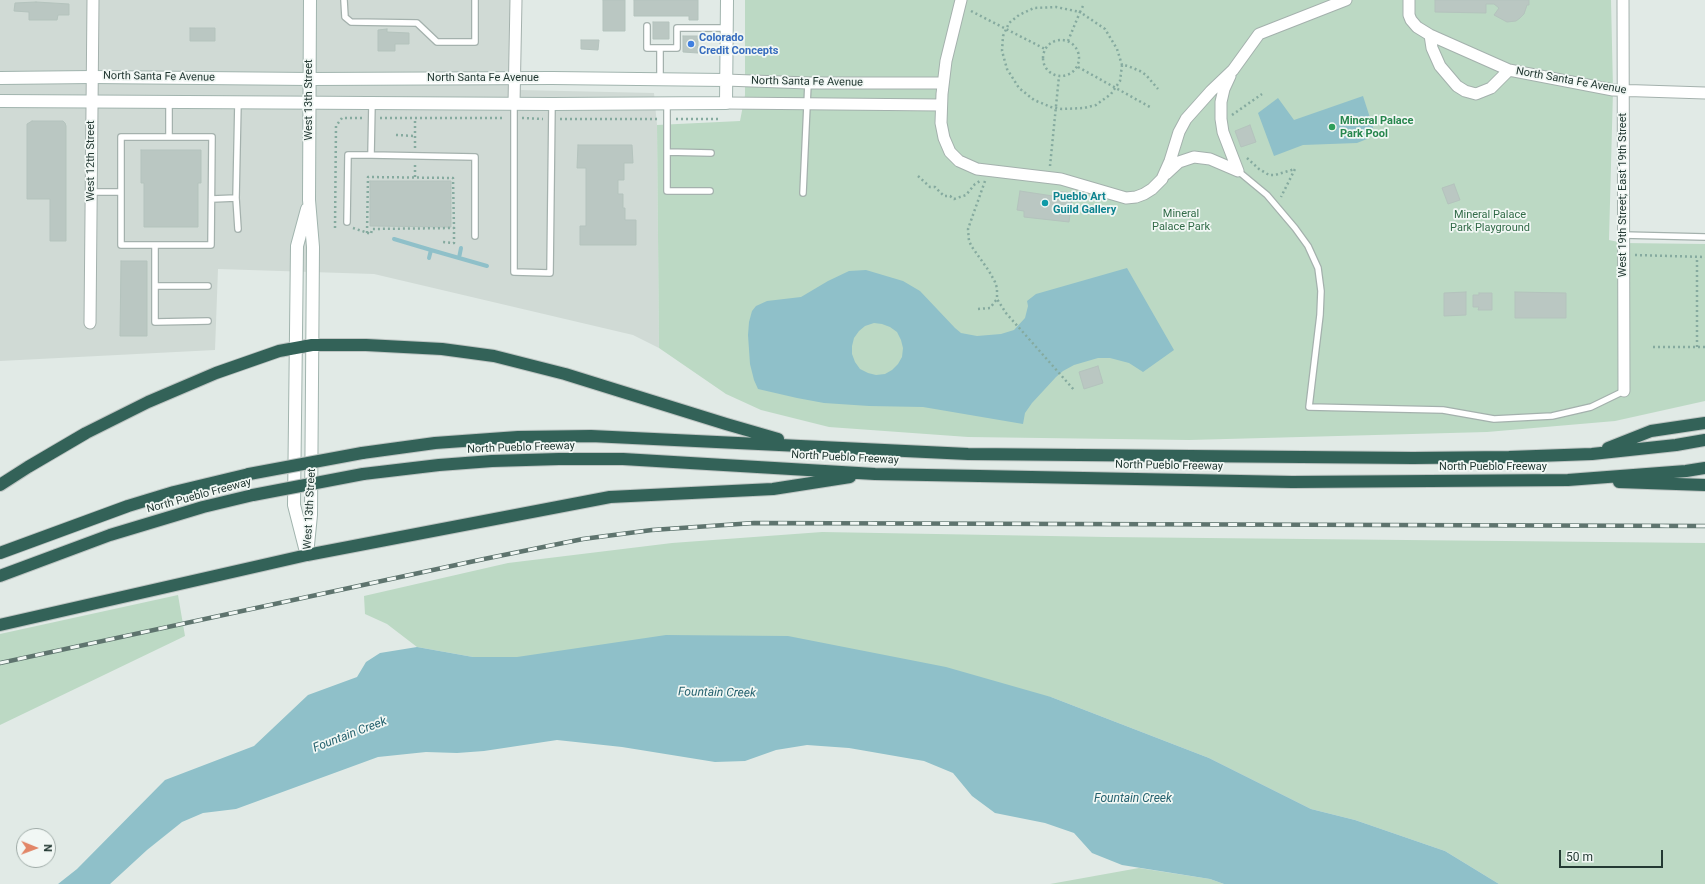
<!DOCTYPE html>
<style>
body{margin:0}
#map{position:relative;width:1705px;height:884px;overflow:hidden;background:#e1eae6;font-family:Roboto,sans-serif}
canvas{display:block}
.north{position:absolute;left:16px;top:828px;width:40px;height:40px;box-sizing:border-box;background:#f1f7f4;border:1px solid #9faba7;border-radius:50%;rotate:91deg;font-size:11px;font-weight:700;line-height:16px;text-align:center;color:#233933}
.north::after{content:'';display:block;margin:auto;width:14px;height:18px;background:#e28667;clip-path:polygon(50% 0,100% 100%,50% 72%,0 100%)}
.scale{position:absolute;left:1559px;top:850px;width:104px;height:18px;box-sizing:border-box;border:2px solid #233933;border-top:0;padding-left:5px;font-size:12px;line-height:14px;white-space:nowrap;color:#233933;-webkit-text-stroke:3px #f1f7f4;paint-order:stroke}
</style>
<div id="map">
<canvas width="1705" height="884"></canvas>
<div class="north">N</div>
<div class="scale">50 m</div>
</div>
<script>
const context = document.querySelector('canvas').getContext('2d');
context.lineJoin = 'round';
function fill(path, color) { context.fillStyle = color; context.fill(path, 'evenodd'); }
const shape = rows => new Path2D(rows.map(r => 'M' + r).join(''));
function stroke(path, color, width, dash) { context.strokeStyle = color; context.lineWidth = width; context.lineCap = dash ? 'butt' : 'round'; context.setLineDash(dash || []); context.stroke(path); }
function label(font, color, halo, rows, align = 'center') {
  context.font = font + ' Roboto,sans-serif'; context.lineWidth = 3.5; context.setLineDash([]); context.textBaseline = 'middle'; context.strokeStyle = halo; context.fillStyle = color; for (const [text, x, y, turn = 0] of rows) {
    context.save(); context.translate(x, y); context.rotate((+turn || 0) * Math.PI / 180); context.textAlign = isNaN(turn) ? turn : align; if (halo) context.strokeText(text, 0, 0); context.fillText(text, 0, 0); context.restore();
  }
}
fill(shape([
 [0,0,519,0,519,90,654,93,657,125,659,348,633,335,374,274,218,269,215,350,0,361]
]), '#d0dad5');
fill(shape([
 [745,0,1611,0,1613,90,1609,240,1623,243,1705,244,1705,401,1615,421,1487,432,1189,440,968,437,829,427,761,410,726,394,659,348,657,125,740,121,745,95],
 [822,532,1107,537,1705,543,1705,884,1499,884,1445,851,1355,820,1311,809,1209,758,1051,697,517,657,473,657,417,647,387,624,365,614,364,596,508,563,672,543],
 [178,595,185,636,0,725,0,634],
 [1139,868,1210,879,1224,884,1050,884]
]), '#bcd9c4');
fill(shape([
 [1363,96,1373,127,1372,132,1367,139,1357,143,1303,145,1274,156,1258,113,1278,98,1294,120],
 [1127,268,1174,350,1143,372,1129,363,1110,358,1098,358,1074,365,1063,371,1056,377,1032,403,1025,413,1023,424,923,407,869,406,824,403,797,398,758,389,754,380,750,364,748,335,749,322,752,311,756,306,767,301,801,297,828,281,849,271,866,270,903,281,920,291,955,328,961,333,977,336,1001,334,1014,330,1025,318,1028,306,1027,301,1036,294],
 [874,323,882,324,890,327,897,332,901,340,903,348,902,357,898,364,892,370,885,374,876,375,868,373,860,369,855,362,852,354,852,346,854,338,859,331,865,326],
 [666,635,788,636,946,667,1051,697,1209,758,1311,809,1355,820,1445,851,1499,884,1224,884,1210,879,1122,865,1092,853,1074,833,1045,823,995,813,972,796,953,773,924,761,849,748,807,745,776,750,745,761,715,762,622,747,557,740,484,751,457,753,426,752,378,757,236,809,203,813,182,822,147,850,110,884,58,884,77,869,165,780,254,746,308,695,357,677,366,662,380,653,417,647,473,657,517,657]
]), '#8fc0c9');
stroke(shape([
 [394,239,431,250],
 [429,258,431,250,487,266],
 [459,258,461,248]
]), '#8fc0c9', 4);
const building = shape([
 [603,0,625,0,625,31,603,31,603,0],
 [634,0,698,0,698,20,689,20,689,16,634,16,634,0],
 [1435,0,1529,0,1529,5,1527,5,1524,14,1520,18,1516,21,1507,22,1494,15,1499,8,1494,4,1486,4,1486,13,1435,12,1435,0],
 [36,2,69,4,69,15,58,15,57,20,29,20,29,12,14,11,15,3,36,2],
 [653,22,669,22,669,39,653,39,653,22],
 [190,28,215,28,215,41,190,41,190,28],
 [387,29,387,32,409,33,409,44,395,44,395,51,378,51,378,30,387,29],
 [683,36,698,36,698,53,683,52,683,36],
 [581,40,599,40,598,50,581,49,581,40],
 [32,121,63,121,65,123,66,126,66,241,50,241,50,199,27,199,27,124,32,121],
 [1250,125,1256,142,1241,147,1235,131,1250,125],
 [578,145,632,145,633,163,624,163,624,180,618,180,618,194,623,194,623,208,625,208,625,220,636,220,636,245,580,245,580,226,586,226,586,168,577,168,578,145],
 [141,150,201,150,201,183,198,183,198,227,144,227,144,183,141,183,141,150],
 [370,181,451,181,451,227,370,226,370,181],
 [1454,184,1460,200,1448,204,1442,188,1454,184],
 [1020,191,1053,196,1054,191,1073,193,1069,222,1024,217,1024,211,1017,210,1020,191],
 [121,261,147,261,147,336,120,336,121,261],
 [1466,292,1466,315,1444,316,1444,293,1466,292],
 [1515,292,1566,293,1566,318,1515,318,1515,292],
 [1479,293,1492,293,1492,310,1478,310,1479,307,1473,307,1473,295,1479,295,1479,293],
 [1098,366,1103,383,1084,389,1079,372,1098,366]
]);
fill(building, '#bac7c2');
stroke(building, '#b4c3bd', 1);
const lane = shape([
 [344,0,345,17,351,22,417,23,437,42,475,42,475,0],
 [647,26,647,48,660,48],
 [660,79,660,48,677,48,677,28,726,28],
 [169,101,169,137],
 [238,102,236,198,238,229],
 [667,103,667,191,710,191],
 [514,104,514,272,550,273,552,104],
 [667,152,711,153],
 [371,155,475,157,475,236],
 [1238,171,1267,195,1295,228,1308,246,1318,268,1321,291,1320,315,1309,407,1443,410,1494,419,1552,416,1591,407,1624,391],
 [91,192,121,192],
 [803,193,808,83],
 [212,199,236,198],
 [347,222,348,155,371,155,372,103],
 [1623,235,1705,237],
 [155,245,121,245,121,137,212,137,211,245,155,245,155,286,208,286],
 [155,286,155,322,208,321]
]);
const street = shape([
 [961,0,946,61,942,94,941,123,944,138,950,152,959,161,977,169,1061,179,1126,198,1136,197,1144,194,1152,189,1162,179,1170,161,1179,132,1186,119,1211,91,1233,70,1259,34,1346,0],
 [1409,0,1409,15,1411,20,1417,27,1430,35,1509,70,1613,90,1705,93],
 [1623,0,1624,391],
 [1430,35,1432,48,1440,66,1457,86,1465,91,1476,94,1491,88,1509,70],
 [725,80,808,83,943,83],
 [726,103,941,105],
 [514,104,516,0],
 [1166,174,1179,162,1194,157,1210,159,1238,171,1223,132,1221,119,1221,102,1224,89,1230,76],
 [90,323,93,0]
]);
const secondary = shape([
 [0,78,92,77,310,79,552,78,725,80],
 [0,101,552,104,726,103,727,0],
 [305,548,294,505,297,246,307,209],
 [307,555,311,515,313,247,309,200,310,0]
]);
const highway = shape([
 [1608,448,1651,431,1705,423],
 [362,453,435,443,518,437,591,436,968,454,1413,458,1509,457,1592,454,1676,445,1705,440],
 [363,474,439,465,492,461,559,459,623,459,875,474,1292,482,1568,480,1686,471,1705,468],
 [1619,482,1705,485],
 [0,485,28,467,86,433,148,402,216,373,279,351,312,345,366,345,442,349,494,356,565,374,726,424,778,439],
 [0,553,128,506,174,492,249,474],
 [0,576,110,535,203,507,253,495],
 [0,625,307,555,610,497,773,489,850,477]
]);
stroke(lane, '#a4b1ad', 8);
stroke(street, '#a4b1ad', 13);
stroke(secondary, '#a1b4ae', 14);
stroke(highway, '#bdc4c2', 14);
stroke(shape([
 [1083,6,1080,12,1056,7,1034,8,1019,15,1009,23,1003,36,1002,51,1007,69,1019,88,1034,100,1051,107,1062,109,1084,108,1096,105,1111,94,1120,81,1122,65,1128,66,1140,71,1146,75,1158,89],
 [971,11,1045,49],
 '1043 58a18 18 0 1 1 36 0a18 18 0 1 1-36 0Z',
 [1068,41,1080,12,1105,29,1117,49,1122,65],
 [1078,67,1150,107],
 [1232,115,1262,94],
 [380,118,505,118],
 [522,118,543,119],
 [560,119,659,119],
 [676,119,719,119],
 [396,135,415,136],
 [415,148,415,118],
 [1247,158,1259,169,1269,175,1275,175,1295,169,1281,197],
 [415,165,415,177],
 [1050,166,1059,76],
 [918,176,930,187,935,187,944,196,950,196,954,199,966,195,975,184,980,181],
 [985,181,968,229,969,241,972,247,989,271,995,282,997,288,997,299,1006,313,1075,391],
 [335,228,336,126,342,118,363,118],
 [353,228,371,234,372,229,454,228,454,243,442,242],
 [367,233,368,177,453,178,454,228],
 [1635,255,1705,257],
 [978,309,990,308,997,299],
 [1653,347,1705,347],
 [1697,347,1697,257]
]), '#85aa9f', 2.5, [2, 3]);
stroke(lane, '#fff', 5.5);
stroke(street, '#fff', 11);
stroke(secondary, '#fff', 12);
stroke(highway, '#336258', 12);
const rail = shape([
 [0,663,484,559,583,539,652,530,754,523,1705,526]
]);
stroke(rail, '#5e746e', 4.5);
stroke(rail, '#f1f7f4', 3, [9]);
const highwayBridge = shape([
 [249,474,362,453],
 [253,495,363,474]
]);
stroke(highwayBridge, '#bdc4c2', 14, []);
stroke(highwayBridge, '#336258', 12);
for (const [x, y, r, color] of [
 [691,44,4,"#3f7fe0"],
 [1332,127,4,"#2e9e5b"],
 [1045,203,4,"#0f9aa8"]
]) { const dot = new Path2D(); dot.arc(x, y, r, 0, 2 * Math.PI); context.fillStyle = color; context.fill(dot); stroke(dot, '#f1f7f4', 1.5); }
label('bold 11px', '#366cbe', '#f1f7f4', [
 ["Colorado",699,38],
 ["Credit Concepts",699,51]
], 'left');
label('11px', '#233933', '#f1f7f4', [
 ["North Santa Fe Avenue",159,77,1],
 ["North Santa Fe Avenue",483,78],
 ["North Santa Fe Avenue",1571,81,10],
 ["North Santa Fe Avenue",807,82,1],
 ["West 13th Street",309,100,-90],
 ["West 12th Street",91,161,-90],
 ["West 19th Street; East 19th Street",1623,195,-90],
 ["North Pueblo Freeway",521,448,-2],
 ["North Pueblo Freeway",845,458,3],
 ["North Pueblo Freeway",1169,466,1],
 ["North Pueblo Freeway",1493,467],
 ["North Pueblo Freeway",199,496,-15],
 ["West 13th Street",310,509,-87]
]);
label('bold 11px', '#27864d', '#f1f7f4', [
 ["Mineral Palace",1340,121],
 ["Park Pool",1340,134]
], 'left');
label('bold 11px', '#0d838f', '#f1f7f4', [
 ["Pueblo Art",1053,197],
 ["Guild Gallery",1053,210]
], 'left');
label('11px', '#326b48', '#f1f7f4', [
 ["Mineral",1181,214],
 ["Palace Park",1181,227],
 ["Mineral Palace",1490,215],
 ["Park Playground",1490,228]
]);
label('italic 12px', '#24616e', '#f1f7f4', [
 ["Fountain Creek",717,693,1],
 ["Fountain Creek",350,735,-21],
 ["Fountain Creek",1133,799]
]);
</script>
